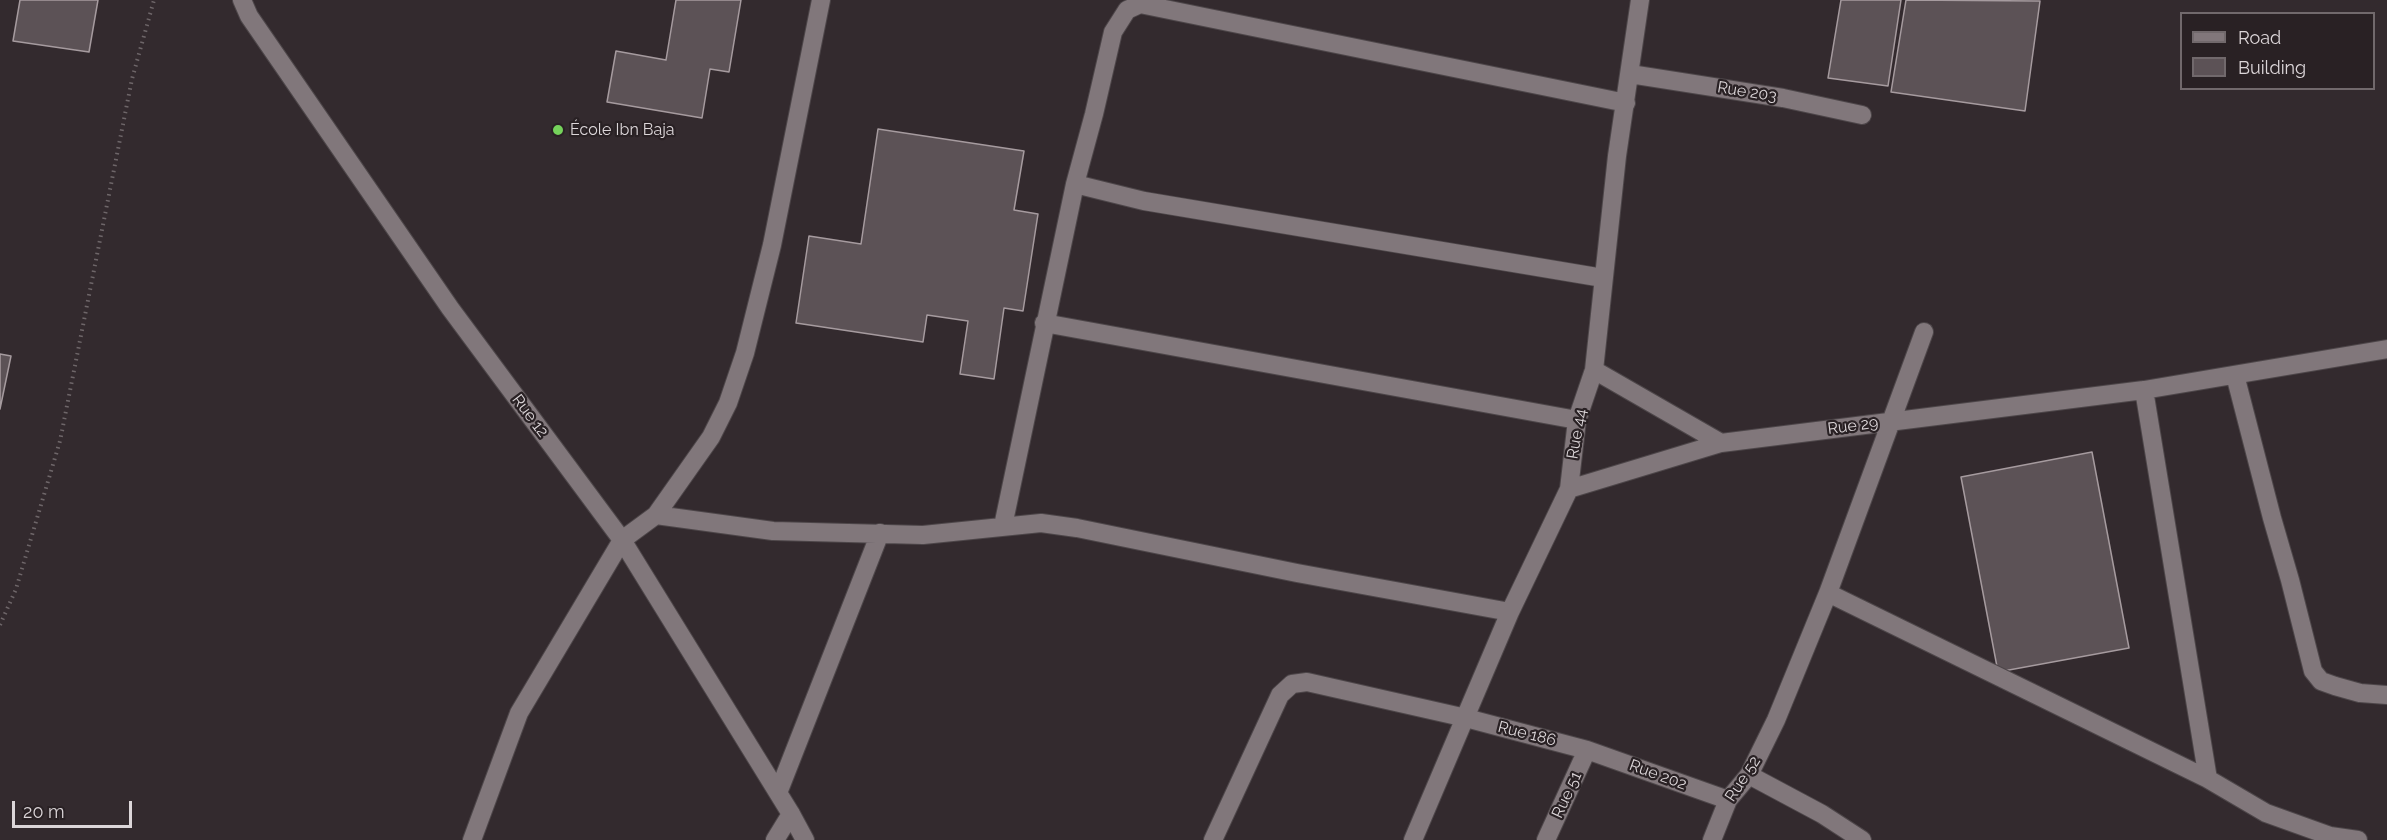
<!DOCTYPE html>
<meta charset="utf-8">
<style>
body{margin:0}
#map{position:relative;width:2387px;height:840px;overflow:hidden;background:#332a2e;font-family:Raleway,sans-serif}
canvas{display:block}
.legend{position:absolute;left:2180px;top:12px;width:195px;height:78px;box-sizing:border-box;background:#292124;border:2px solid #71696c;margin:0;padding:8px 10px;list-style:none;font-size:18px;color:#dcd6d9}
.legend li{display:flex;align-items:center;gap:12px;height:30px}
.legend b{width:30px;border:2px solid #71696c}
.scale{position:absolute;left:12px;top:801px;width:120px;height:27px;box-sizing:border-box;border:3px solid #dcd6d9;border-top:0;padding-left:8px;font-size:18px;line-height:21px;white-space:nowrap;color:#dcd6d9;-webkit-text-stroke:4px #292124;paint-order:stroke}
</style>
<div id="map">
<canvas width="2387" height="840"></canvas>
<ul class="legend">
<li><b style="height:8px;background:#81777b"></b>Road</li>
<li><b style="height:16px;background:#5c5256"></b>Building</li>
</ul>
<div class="scale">20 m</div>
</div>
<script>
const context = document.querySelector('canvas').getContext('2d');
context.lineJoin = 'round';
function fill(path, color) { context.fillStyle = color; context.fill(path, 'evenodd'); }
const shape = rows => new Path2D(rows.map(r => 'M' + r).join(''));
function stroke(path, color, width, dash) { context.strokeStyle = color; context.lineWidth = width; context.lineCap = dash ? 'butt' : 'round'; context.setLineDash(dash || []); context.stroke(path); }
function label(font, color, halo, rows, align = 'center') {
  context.font = font + ' Raleway,sans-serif'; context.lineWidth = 4.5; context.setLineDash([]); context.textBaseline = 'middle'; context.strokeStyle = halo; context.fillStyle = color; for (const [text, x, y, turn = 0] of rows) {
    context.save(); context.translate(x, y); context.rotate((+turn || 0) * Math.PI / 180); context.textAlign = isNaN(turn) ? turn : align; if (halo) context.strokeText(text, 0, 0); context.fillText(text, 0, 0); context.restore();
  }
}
const building = shape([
 [20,0,98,0,89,52,13,41,20,0],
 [676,0,741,0,729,72,710,69,702,118,607,102,616,51,666,60,676,0],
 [1841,0,1901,0,1888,86,1828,78,1841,0],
 [1906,0,2040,1,2025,111,1891,92,1906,0],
 [878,129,1024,151,1014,210,1038,214,1023,311,1004,308,994,379,960,374,968,321,927,315,923,342,796,323,809,236,861,244,878,129],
 [0,354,11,356,0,409,0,354],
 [2092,452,2129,648,1998,672,1961,477,2092,452]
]);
fill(building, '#5c5256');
stroke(building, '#a69b9f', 1.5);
const street = shape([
 [242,0,249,16,450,308,622,540,791,814,805,840],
 [1630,74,1783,98,1862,115],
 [1603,278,1144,201,1075,184,1094,114,1113,32,1127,10,1140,4,1626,103],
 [1044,323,1577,420],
 [1594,370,1721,443],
 [2235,375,2272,518,2290,580,2313,671,2321,681,2335,686,2360,693,2387,695],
 [2144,390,2208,779],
 [1569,489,1721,443,2144,390,2387,349],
 [656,515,773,531,923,535,1041,523,1077,528,1297,573,1510,612],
 [1003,526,1075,184],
 [1828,593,2208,779,2266,813,2330,836,2358,840],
 [1749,775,1822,814,1862,840],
 [778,793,880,533],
 [472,840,519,713,622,540,656,515,711,437,728,403,745,353,772,245,821,0],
 [775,840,791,814],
 [1213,840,1280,695,1292,684,1307,682,1466,718,1587,750,1728,800],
 [1413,840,1510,612,1569,489,1577,420,1594,370,1617,156,1640,0],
 [1546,840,1587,750],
 [1712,840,1728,800,1749,775,1776,720,1828,593,1924,332]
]);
stroke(street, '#4d4649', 20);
stroke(shape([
 [0,625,16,589,60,441,132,79,154,0]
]), '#6e6669', 4, [1.5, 4.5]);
stroke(street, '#81777b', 18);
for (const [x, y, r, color] of [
 [558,130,6,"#75d25b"]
]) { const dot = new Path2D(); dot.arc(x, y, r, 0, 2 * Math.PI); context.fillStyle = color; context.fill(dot); stroke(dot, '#292124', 2); }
label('16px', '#dcd6d9', '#292124', [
 ["Rue 203",1747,92,9],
 ["Rue 12",530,416,53],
 ["Rue 29",1853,426,-7],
 ["Rue 44",1577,434,-80],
 ["Rue 186",1527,734,14],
 ["Rue 202",1658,775,20],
 ["Rue 52",1743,779,-57],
 ["Rue 51",1567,795,-65]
]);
label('16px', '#dcd6d9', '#292124', [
 ["École Ibn Baja",570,130]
], 'left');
</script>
